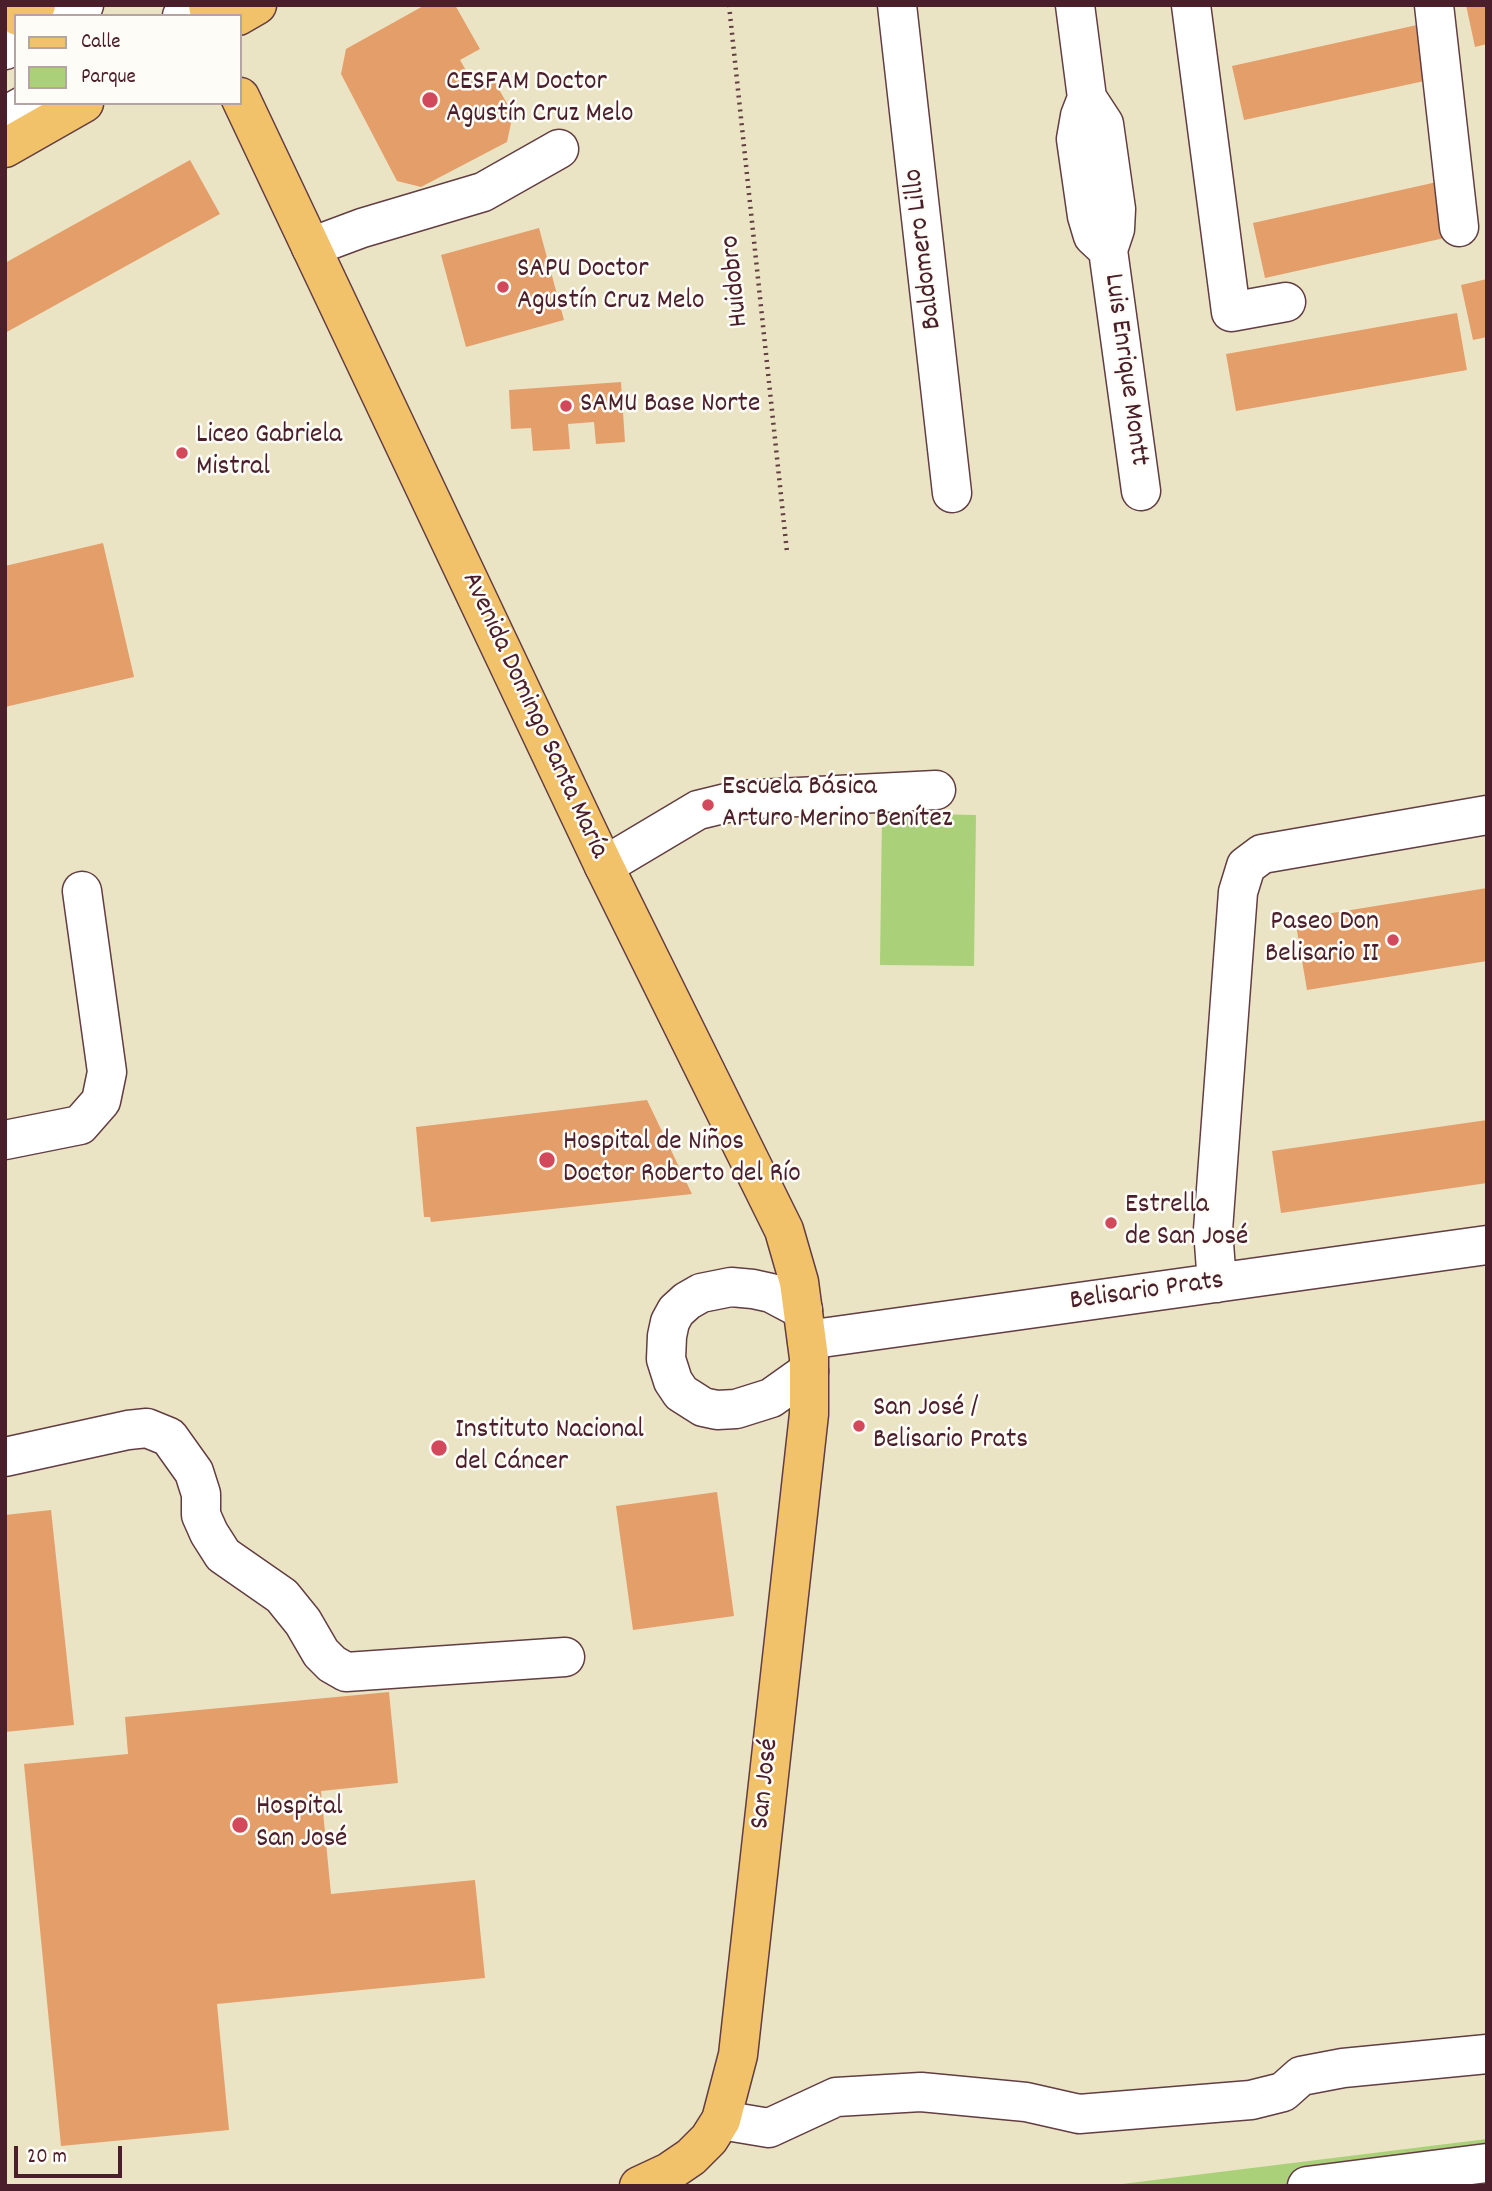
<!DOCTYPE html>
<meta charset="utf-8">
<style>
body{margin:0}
#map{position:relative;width:1492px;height:2191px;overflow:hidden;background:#ebe4c4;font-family:Dekko,sans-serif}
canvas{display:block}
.frame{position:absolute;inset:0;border:7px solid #4a1f2b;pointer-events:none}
.legend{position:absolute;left:14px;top:14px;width:228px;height:91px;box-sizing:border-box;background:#fdfcf7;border:2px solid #b5a4a5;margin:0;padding:9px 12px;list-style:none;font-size:21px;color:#4a1f2b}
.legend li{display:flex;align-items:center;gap:14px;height:35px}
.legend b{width:35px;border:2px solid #b5a4a5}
.scale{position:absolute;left:14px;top:2146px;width:108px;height:32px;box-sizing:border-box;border:4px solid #4a1f2b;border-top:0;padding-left:9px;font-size:21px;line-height:24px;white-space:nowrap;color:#4a1f2b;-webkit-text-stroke:5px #fdfcf7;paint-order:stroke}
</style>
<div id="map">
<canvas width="1492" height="2191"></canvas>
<div class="frame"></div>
<ul class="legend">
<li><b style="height:9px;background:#f2c26a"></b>Calle</li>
<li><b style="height:19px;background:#aad07a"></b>Parque</li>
</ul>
<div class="scale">20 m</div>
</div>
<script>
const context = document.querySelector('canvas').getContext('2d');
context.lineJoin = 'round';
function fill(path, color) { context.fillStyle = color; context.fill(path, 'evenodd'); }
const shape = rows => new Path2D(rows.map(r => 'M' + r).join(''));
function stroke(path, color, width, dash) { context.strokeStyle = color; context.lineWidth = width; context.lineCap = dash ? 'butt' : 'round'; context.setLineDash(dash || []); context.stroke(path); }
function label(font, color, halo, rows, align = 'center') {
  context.font = font + ' Dekko,sans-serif'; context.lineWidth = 5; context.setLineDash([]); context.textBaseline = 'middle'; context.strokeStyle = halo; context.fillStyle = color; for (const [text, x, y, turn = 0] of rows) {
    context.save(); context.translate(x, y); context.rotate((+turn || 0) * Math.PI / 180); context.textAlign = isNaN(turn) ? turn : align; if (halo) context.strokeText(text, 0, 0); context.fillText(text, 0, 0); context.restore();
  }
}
fill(shape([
 [882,813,976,815,974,966,880,965],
 [1487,2139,1487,2186,1106,2186]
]), '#aad07a');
fill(shape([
 [425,5,455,5,480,49,460,60,475,86,492,77,513,114,507,142,421,187,397,181,341,74,346,49],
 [1466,5,1487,5,1487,44,1475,47],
 [1417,25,1429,80,1244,120,1232,66],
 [190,160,220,214,5,333,5,263],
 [1437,182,1449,237,1265,278,1253,223],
 [539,228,564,320,466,347,441,255],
 [1487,279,1487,337,1473,340,1461,285],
 [1457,313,1467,370,1236,411,1226,354],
 [621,382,625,442,596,444,594,422,568,424,570,449,533,451,531,428,511,429,509,390],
 [103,543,134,677,5,707,5,566],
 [1487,888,1487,961,1307,990,1295,919],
 [647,1100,692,1194,431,1222,430,1217,424,1217,416,1127],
 [1487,1120,1487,1183,1281,1213,1272,1151],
 [717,1492,734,1616,633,1630,616,1506],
 [51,1510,74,1725,5,1732,5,1515],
 [389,1692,398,1783,321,1791,331,1894,475,1880,485,1978,217,2004,229,2130,61,2146,24,1764,128,1754,125,1717]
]), '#e39e6a');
const minor = shape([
 [897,5,952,493],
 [1075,5,1087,98,1080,116,1076,139,1087,216,1093,236,1108,250],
 [1191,5,1231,312,1286,302],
 [1434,5,1459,227],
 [66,16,84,5],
 [182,16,201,5],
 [5,50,16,44],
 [1087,98,1104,124,1116,209,1115,229,1108,250,1141,491],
 [5,116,28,103],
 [311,247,362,228,483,192,559,149],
 [604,866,698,810,739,800,936,790],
 [5,1140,80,1125,101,1101,107,1072,82,891],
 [1217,1283,1213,1230,1238,892,1246,866,1262,854,1487,815],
 [803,1310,771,1293,753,1289,731,1287,701,1293,687,1301,676,1311,670,1322,667,1336,666,1359,673,1381,681,1393,703,1407,717,1410,736,1409,771,1398,809,1371],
 [807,1340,1487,1245],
 [5,1457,128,1430,147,1428,169,1437,194,1472,201,1494,201,1515,209,1533,223,1555,282,1596,303,1622,321,1653,332,1664,346,1672,565,1657],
 [721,2120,769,2128,836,2097,921,2092,1026,2102,1079,2114,1251,2100,1283,2092,1301,2076,1343,2068,1487,2054],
 [1307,2186,1487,2163]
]);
const major = shape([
 [208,5,210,16],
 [18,16,36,5],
 [238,16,257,5],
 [240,97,604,866,784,1230,799,1282,809,1358,809,1414,738,2055,721,2120,709,2139,691,2157,669,2172,639,2186],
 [5,148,84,103]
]);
stroke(minor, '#623d42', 41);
stroke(major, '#623d42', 41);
stroke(shape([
 [729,5,787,552]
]), '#623d42', 4.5, [2, 5]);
stroke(minor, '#fff', 38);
stroke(major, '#f2c26a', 38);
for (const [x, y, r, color] of [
 [430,100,9,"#d1495b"],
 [503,287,7,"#d1495b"],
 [566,406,7,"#d1495b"],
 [182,453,7,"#d1495b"],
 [708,805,7,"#d1495b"],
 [1393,940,7,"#d1495b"],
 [547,1160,9,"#d1495b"],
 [1111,1223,7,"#d1495b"],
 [859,1426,7,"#d1495b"],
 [439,1448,9,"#d1495b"],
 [240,1825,9,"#d1495b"]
]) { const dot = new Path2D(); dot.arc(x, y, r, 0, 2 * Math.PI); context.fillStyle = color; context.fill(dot); stroke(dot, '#fdfcf7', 2.5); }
label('28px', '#4a1f2b', '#fdfcf7', [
 ["CESFAM Doctor",446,84],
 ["Agustín Cruz Melo",446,116],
 ["SAPU Doctor",517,271],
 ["Agustín Cruz Melo",517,303],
 ["SAMU Base Norte",580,406],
 ["Liceo Gabriela",196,437],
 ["Mistral",196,469],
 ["Escuela Básica",722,789],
 ["Arturo Merino Benítez",722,821],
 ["Paseo Don",1379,924,"right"],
 ["Belisario II",1379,956,"right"],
 ["Hospital de Niños",563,1144],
 ["Doctor Roberto del Río",563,1176],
 ["Estrella",1125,1207],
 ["de San José",1125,1239],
 ["San José /",873,1410],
 ["Belisario Prats",873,1442],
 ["Instituto Nacional",455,1432],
 ["del Cáncer",455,1464],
 ["Hospital",256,1809],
 ["San José",256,1841]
], 'left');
label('28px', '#4a1f2b', '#fdfcf7', [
 ["Baldomero Lillo",925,249,-97],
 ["Huidobro",737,281,-96],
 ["Luis Enrique Montt",1124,370,82],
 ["Avenida Domingo Santa María",533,716,65],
 ["Belisario Prats",1147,1293,-8],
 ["San José",767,1784,-84]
]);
</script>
